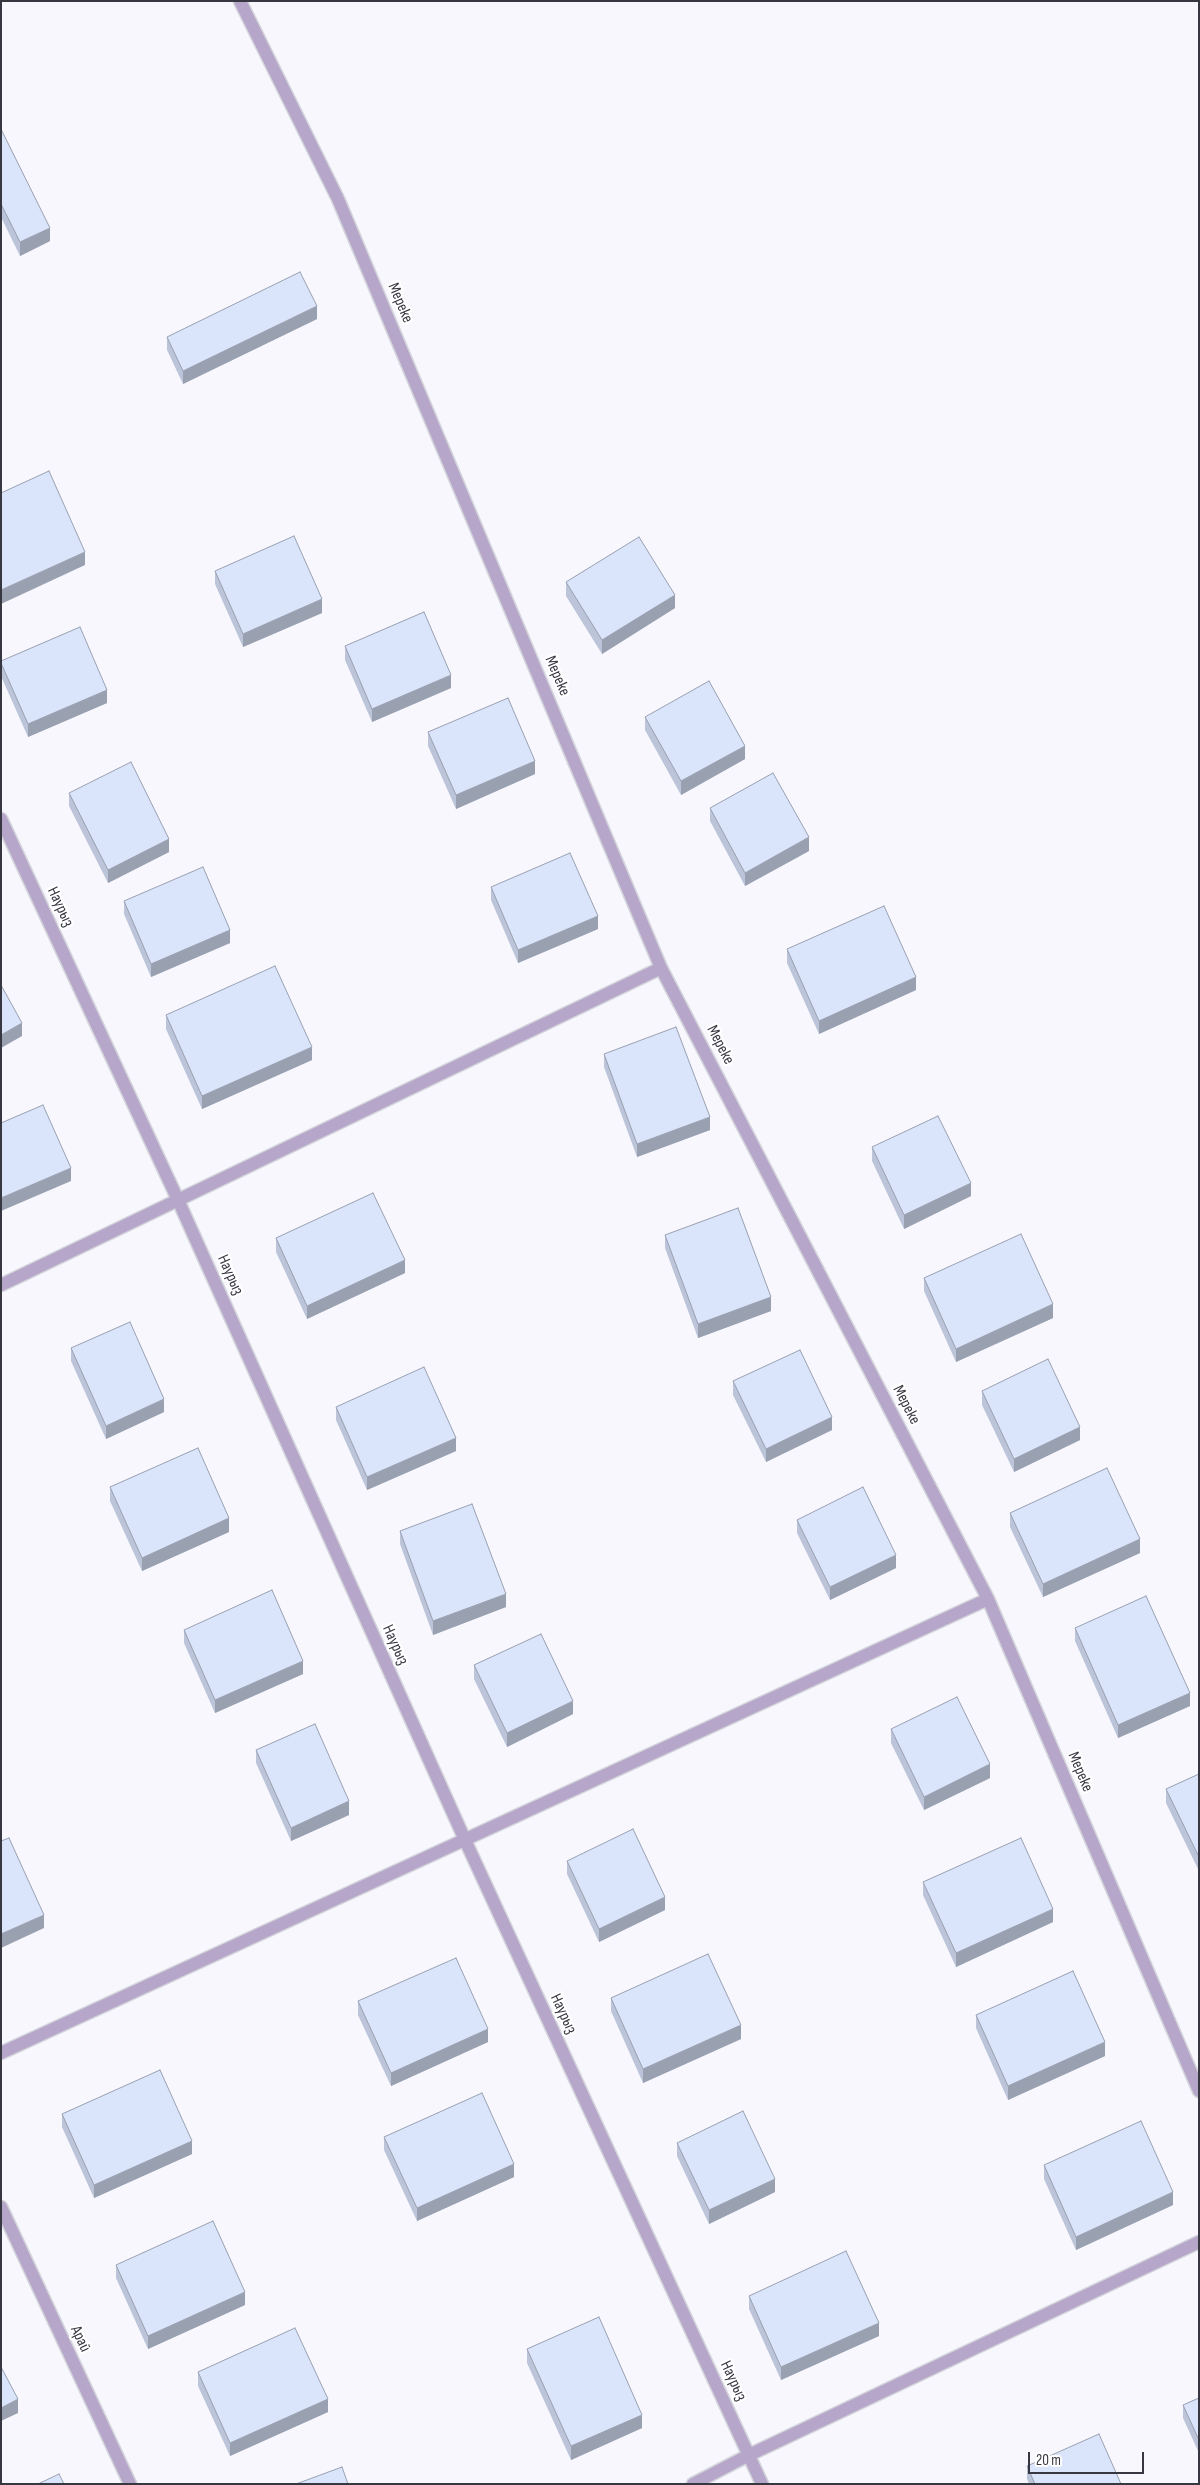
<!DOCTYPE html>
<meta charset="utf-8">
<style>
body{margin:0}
#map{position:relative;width:1200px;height:2485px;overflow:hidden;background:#f7f7fd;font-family:"Sofia Sans Condensed",sans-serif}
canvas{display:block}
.frame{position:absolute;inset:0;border:2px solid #373742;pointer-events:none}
.scale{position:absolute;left:1028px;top:2452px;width:116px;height:22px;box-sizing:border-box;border:2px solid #373742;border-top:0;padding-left:6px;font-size:15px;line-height:18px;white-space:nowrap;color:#373742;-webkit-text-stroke:4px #fff;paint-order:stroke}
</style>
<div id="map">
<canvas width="1200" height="2485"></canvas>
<div class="frame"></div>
<div class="scale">20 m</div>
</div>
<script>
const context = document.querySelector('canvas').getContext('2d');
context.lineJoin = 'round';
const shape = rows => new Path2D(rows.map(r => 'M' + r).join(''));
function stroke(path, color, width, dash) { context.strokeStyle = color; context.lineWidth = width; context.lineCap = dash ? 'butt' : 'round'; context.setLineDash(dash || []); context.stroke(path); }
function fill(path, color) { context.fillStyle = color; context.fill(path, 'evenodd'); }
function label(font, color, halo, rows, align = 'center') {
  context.font = font + ' "Sofia Sans Condensed",sans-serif'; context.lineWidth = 4.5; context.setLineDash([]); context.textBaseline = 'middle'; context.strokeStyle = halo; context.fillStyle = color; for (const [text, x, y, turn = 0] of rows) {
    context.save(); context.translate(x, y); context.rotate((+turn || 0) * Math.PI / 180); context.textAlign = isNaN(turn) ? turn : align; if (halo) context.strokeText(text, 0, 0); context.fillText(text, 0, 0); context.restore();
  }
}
const street = shape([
 [240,1,338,199,661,968,988,1599,1199,2091],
 [1,819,178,1200,465,1840,762,2484],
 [1,1285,661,968],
 [1,2053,988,1599],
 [1,2207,130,2484],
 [693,2484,749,2455,1199,2242]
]);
stroke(street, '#d4d4db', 15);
stroke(street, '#b6a7ca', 12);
fill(shape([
 [1,129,50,241,20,256,1,217],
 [317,319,183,384,167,350,167,337],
 [215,571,322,613,243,647,215,584],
 [566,582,675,608,602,654,566,596],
 [345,646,451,688,372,722,345,660],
 [1,661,107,703,28,737,1,676],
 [645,717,745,759,681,795,645,730],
 [428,732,535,774,456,809,428,746],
 [69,793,169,852,108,883,69,806],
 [710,808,809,851,745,886,710,821],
 [491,887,598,929,518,963,491,900],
 [124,901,230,943,151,977,124,914],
 [787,949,916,990,819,1034,787,963],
 [166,1015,312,1060,202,1109,166,1029],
 [604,1054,710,1130,637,1157,604,1067],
 [872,1147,971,1196,904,1229,872,1161],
 [665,1235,771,1311,698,1338,665,1248],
 [276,1238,405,1273,307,1319,276,1252],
 [924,1278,1053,1318,956,1362,924,1291],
 [71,1348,164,1412,106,1439,71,1361],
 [733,1381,832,1430,766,1462,733,1395],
 [982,1391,1080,1440,1014,1472,982,1405],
 [336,1407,456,1451,367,1490,336,1420],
 [110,1487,229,1532,142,1571,110,1501],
 [1010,1513,1140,1553,1043,1597,1010,1527],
 [797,1520,896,1568,830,1600,797,1533],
 [400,1531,506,1607,433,1635,400,1544],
 [1075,1628,1190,1706,1118,1738,1075,1641],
 [184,1630,303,1674,215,1713,184,1643],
 [474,1665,573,1714,507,1747,474,1679],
 [891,1729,990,1778,924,1810,891,1743],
 [256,1750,349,1815,291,1841,256,1763],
 [1199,1774,1199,1871,1166,1803,1166,1789],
 [567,1861,665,1910,599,1942,567,1874],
 [923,1882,1053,1922,956,1967,923,1895],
 [611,1998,741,2039,643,2083,611,2011],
 [358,2001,488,2042,391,2086,358,2015],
 [976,2015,1105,2056,1008,2100,976,2028],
 [62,2114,192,2154,94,2198,62,2127],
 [384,2137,514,2177,417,2221,384,2150],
 [677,2143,775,2192,709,2224,677,2156],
 [1044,2165,1173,2205,1076,2250,1044,2179],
 [116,2265,245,2305,148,2349,116,2278],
 [749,2296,879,2336,781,2380,749,2309],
 [527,2349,642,2428,571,2460,527,2363],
 [198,2372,328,2412,230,2456,198,2386],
 [1199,2398,1199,2453,1183,2418,1183,2405],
 [1027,2466,1121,2484,1029,2484,1027,2479]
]), '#bbc4d8');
fill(shape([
 [50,228,50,241,20,256,20,242],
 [317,306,317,319,183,384,183,371],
 [85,552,85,565,1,604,1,590],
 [675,595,675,608,602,654,602,640],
 [322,599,322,613,243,647,243,634],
 [451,675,451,688,372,722,372,709],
 [107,690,107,703,28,737,28,724],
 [745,746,745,759,681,795,681,781],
 [535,761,535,774,456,809,456,795],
 [809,837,809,851,745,886,745,873],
 [169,839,169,852,108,883,108,870],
 [598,916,598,929,518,963,518,950],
 [230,930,230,943,151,977,151,964],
 [916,977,916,990,819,1034,819,1021],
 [22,1023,22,1036,1,1048,1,1035],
 [312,1047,312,1060,202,1109,202,1096],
 [710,1117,710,1130,637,1157,637,1144],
 [71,1168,71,1181,1,1211,1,1198],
 [971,1183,971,1196,904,1229,904,1215],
 [405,1260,405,1273,307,1319,307,1306],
 [771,1297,771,1311,698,1338,698,1324],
 [1053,1304,1053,1318,956,1362,956,1349],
 [164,1399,164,1412,106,1439,106,1426],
 [832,1417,832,1430,766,1462,766,1449],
 [1080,1427,1080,1440,1014,1472,1014,1459],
 [456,1438,456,1451,367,1490,367,1477],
 [229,1518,229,1532,142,1571,142,1558],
 [1140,1539,1140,1553,1043,1597,1043,1584],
 [896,1555,896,1568,830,1600,830,1587],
 [506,1594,506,1607,433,1635,433,1621],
 [303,1661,303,1674,215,1713,215,1700],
 [1190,1693,1190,1706,1118,1738,1118,1725],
 [573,1701,573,1714,507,1747,507,1733],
 [990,1764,990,1778,924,1810,924,1797],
 [349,1801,349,1815,291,1841,291,1828],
 [665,1897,665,1910,599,1942,599,1929],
 [1053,1909,1053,1922,956,1967,956,1953],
 [44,1915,44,1928,1,1948,1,1934],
 [741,2025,741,2039,643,2083,643,2069],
 [488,2029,488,2042,391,2086,391,2073],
 [1105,2042,1105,2056,1008,2100,1008,2086],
 [192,2141,192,2154,94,2198,94,2185],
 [514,2164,514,2177,417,2221,417,2208],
 [775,2179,775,2192,709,2224,709,2210],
 [1173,2192,1173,2205,1076,2250,1076,2237],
 [245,2292,245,2305,148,2349,148,2336],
 [879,2323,879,2336,781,2380,781,2367],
 [18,2399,18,2413,1,2421,1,2408],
 [328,2399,328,2412,230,2456,230,2443],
 [642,2415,642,2428,571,2460,571,2446]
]), '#99a0b0');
const building = shape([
 [1,129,50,228,20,242,1,204,1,129],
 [300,272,317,306,183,371,167,337,300,272],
 [49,471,85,552,1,590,1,493,49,471],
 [294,536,322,599,243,634,215,571,294,536],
 [639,537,675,595,602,640,566,582,639,537],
 [424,612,451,675,372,709,345,646,424,612],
 [80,627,107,690,28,724,1,663,1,661,80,627],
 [709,681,745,746,681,781,645,717,709,681],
 [508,698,535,761,456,795,428,732,508,698],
 [131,762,169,839,108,870,69,793,131,762],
 [773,773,809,837,745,873,710,808,773,773],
 [570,853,598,916,518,950,491,887,570,853],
 [203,867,230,930,151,964,124,901,203,867],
 [884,906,916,977,819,1021,787,949,884,906],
 [275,966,312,1047,202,1096,166,1015,275,966],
 [1,985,22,1023,1,1035,1,985],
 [676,1027,710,1117,637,1144,604,1054,676,1027],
 [43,1105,71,1168,1,1198,1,1123,43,1105],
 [938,1116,971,1183,904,1215,872,1147,938,1116],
 [373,1193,405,1260,307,1306,276,1238,373,1193],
 [738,1208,771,1297,698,1324,665,1235,738,1208],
 [1021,1234,1053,1304,956,1349,924,1278,1021,1234],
 [130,1322,164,1399,106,1426,71,1348,130,1322],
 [800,1350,832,1417,766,1449,733,1381,800,1350],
 [1048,1359,1080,1427,1014,1459,982,1391,1048,1359],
 [424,1367,456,1438,367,1477,336,1407,424,1367],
 [198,1448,229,1518,142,1558,110,1487,198,1448],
 [1107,1468,1140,1539,1043,1584,1010,1513,1107,1468],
 [863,1487,896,1555,830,1587,797,1520,863,1487],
 [472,1504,506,1594,433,1621,400,1531,472,1504],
 [272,1590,303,1661,215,1700,184,1630,272,1590],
 [1146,1596,1190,1693,1118,1725,1075,1628,1146,1596],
 [541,1634,573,1701,507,1733,474,1665,541,1634],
 [957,1697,990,1764,924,1797,891,1729,957,1697],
 [315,1724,349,1801,291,1828,256,1750,315,1724],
 [1199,1774,1199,1857,1166,1789,1199,1774],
 [633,1829,665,1897,599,1929,567,1861,633,1829],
 [9,1838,44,1915,1,1934,1,1841,9,1838],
 [1021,1838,1053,1909,956,1953,923,1882,1021,1838],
 [708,1954,741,2025,643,2069,611,1998,708,1954],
 [456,1958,488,2029,391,2073,358,2001,456,1958],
 [1073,1971,1105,2042,1008,2086,976,2015,1073,1971],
 [160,2070,192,2141,94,2185,62,2114,160,2070],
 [482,2093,514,2164,417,2208,384,2137,482,2093],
 [743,2111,775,2179,709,2210,677,2143,743,2111],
 [1141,2121,1173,2192,1076,2237,1044,2165,1141,2121],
 [213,2221,245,2292,148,2336,116,2265,213,2221],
 [846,2251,879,2323,781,2367,749,2296,846,2251],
 [599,2317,642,2415,571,2446,527,2349,599,2317],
 [295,2328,328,2399,230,2443,198,2372,295,2328],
 [1,2367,18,2399,1,2408,1,2367],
 [1199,2398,1199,2440,1183,2405,1199,2398],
 [1099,2434,1121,2484,1035,2484,1027,2466,1099,2434],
 [342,2467,348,2484,296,2484,342,2467],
 [59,2474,64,2484,38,2484,59,2474]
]);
fill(building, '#dae4fb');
stroke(building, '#99a0b0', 1);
label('16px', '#373742', '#fff', [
 ["Мереке",400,303,67],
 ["Мереке",557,676,67],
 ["Наурыз",60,907,65],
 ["Мереке",720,1045,63],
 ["Наурыз",230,1275,66],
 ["Мереке",906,1405,63],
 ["Наурыз",395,1645,66],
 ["Мереке",1080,1772,67],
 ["Наурыз",563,2014,65],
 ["Арай",80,2339,65],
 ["Наурыз",733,2381,65]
]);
</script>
